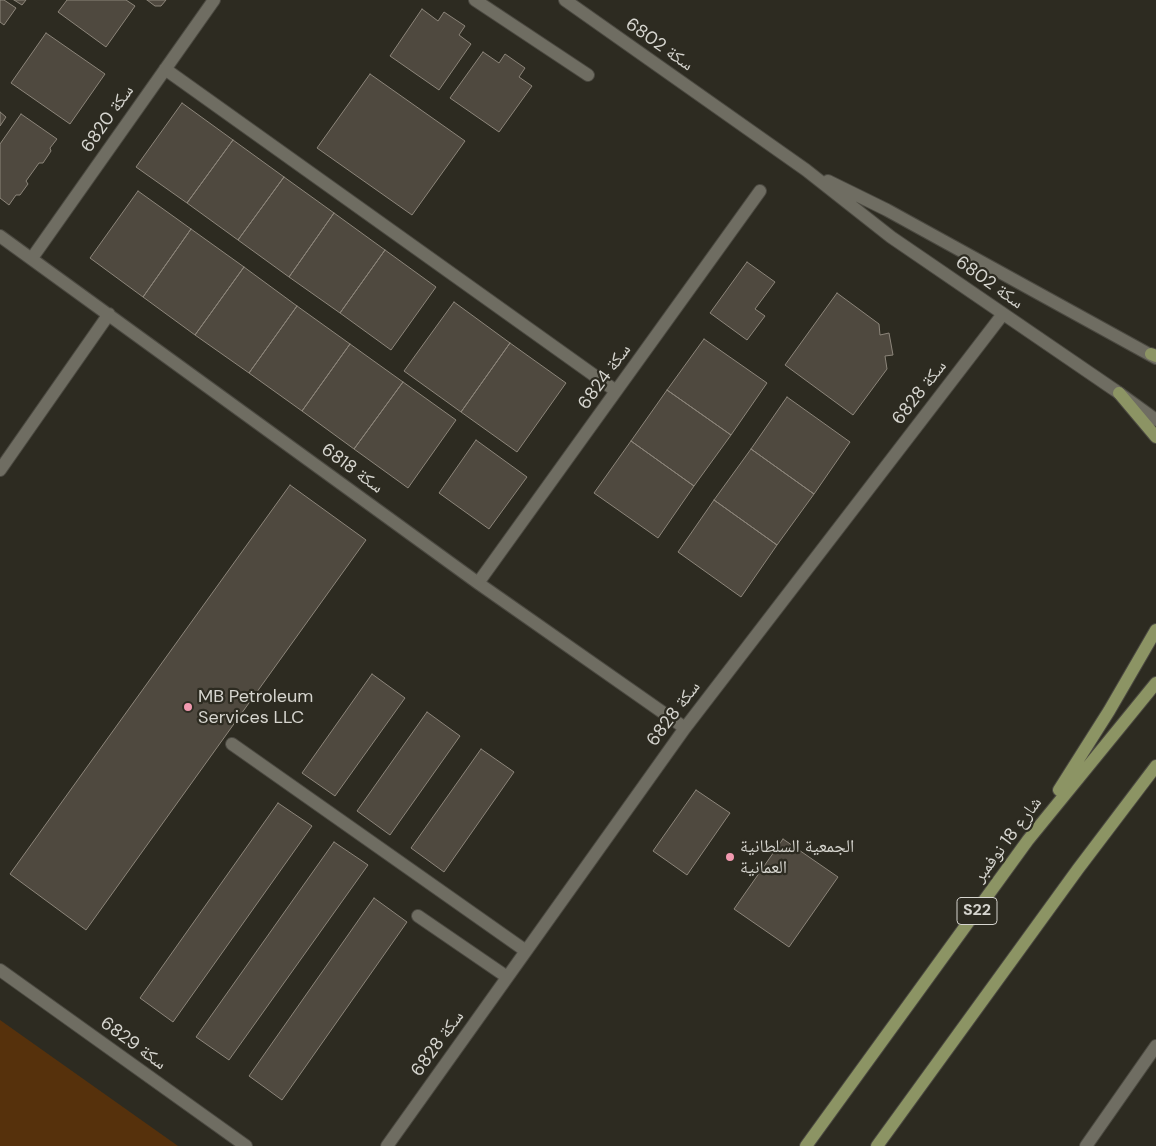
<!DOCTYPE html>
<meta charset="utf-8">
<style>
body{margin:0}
canvas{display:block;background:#2d2b21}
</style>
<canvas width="1156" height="1146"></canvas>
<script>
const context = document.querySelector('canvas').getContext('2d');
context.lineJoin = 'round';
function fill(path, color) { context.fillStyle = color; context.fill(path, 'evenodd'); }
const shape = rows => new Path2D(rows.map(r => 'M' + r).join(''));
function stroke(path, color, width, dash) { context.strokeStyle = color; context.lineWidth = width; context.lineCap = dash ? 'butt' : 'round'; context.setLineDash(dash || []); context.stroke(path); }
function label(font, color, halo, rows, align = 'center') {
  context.font = font + ' "DM Sans","Noto Naskh Arabic",sans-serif'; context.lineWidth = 4.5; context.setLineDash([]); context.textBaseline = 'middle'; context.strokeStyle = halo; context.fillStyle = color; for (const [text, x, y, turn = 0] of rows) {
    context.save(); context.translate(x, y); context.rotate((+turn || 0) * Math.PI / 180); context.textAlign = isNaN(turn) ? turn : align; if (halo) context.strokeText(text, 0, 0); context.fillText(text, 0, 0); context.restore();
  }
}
fill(shape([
 [0,1020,178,1146,0,1146]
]), '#56310c');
const building = shape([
 [0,0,4,0,16,8,4,25,0,22,0,0],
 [14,0,26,0,22,5,14,0],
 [67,0,126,0,135,6,106,47,58,12,67,0],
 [147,0,166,0,161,6,155,6,147,0],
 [422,9,438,21,444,12,465,26,459,35,471,44,439,90,390,56,422,9],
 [46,33,105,74,70,124,11,83,46,33],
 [483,52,499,63,505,54,525,68,519,77,532,86,499,132,450,98,483,52],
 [370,74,465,141,412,215,317,148,370,74],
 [182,103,233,140,187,203,136,167,182,103],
 [0,112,6,117,0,126,0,112],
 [21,114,57,139,50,148,51,151,43,163,39,163,26,181,28,184,20,195,16,195,9,205,0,198,0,144,21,114],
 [233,140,284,177,238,240,187,203,233,140],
 [284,177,334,213,289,277,238,240,284,177],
 [138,191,191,229,143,297,90,258,138,191],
 [334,213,385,250,340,313,289,277,334,213],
 [191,229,244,267,195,335,143,297,191,229],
 [385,250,436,287,391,350,340,313,385,250],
 [747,262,775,282,755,309,765,316,747,340,710,313,747,262],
 [244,267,297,306,249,373,195,335,244,267],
 [837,293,879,324,880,335,889,333,893,355,885,356,887,369,853,415,785,365,837,293],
 [454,302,510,343,461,412,404,371,454,302],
 [297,306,350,344,302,411,249,373,297,306],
 [704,339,767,383,731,435,667,390,704,339],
 [510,343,566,383,517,452,461,412,510,343],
 [350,344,403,382,354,449,302,411,350,344],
 [403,382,456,420,408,488,354,449,403,382],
 [667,390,731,435,694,486,631,441,667,390],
 [787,397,850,442,814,494,751,449,787,397],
 [476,440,527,477,489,529,439,493,476,440],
 [631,441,694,486,658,538,594,493,631,441],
 [751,449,814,494,777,545,714,500,751,449],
 [290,485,366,540,86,930,10,874,290,485],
 [714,500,777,545,741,597,678,552,714,500],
 [372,674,405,698,335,796,302,773,372,674],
 [427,712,460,736,390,835,357,811,427,712],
 [481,749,514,772,444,872,411,848,481,749],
 [696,790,730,813,687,875,653,851,696,790],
 [278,803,312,826,173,1022,140,998,278,803],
 [783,839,838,877,789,947,734,909,783,839],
 [334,842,368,865,229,1060,196,1037,334,842],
 [374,898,407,922,282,1100,249,1076,374,898]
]);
fill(building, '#4f493f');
stroke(building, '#8c857a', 1);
const minor = shape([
 [475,0,588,75],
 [565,0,806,170,891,237,1119,393,1156,420],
 [165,69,616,391],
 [828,181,887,210,1156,358],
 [0,236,478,583,685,728],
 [32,258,214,0],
 [0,470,109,314],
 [478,583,760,191],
 [232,744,526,951],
 [418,916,507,977],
 [0,970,246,1146],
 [387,1146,685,728,1003,314],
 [1086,1146,1156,1046]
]);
const major = shape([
 [1151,354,1156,356],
 [1119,393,1156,437],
 [1059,790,1109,711,1156,630],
 [806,1146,1028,840,1156,683],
 [877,1146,1078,869,1156,766]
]);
stroke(minor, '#4b4941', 14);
stroke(major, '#4b4941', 14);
stroke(minor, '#6f6d62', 12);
stroke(major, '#8c9464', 12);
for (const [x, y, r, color] of [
 [188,707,5,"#f29ab0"],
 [730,857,5,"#f29ab0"]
]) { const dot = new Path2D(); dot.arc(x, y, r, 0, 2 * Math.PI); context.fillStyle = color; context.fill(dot); stroke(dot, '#2d2b21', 2); }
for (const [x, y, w] of [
 [977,911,40]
]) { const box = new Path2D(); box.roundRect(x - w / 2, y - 13.5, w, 27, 4); context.fillStyle = '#2d2b21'; context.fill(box); stroke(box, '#d6d5cf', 1); }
label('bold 16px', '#d6d5cf', null, [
 ["S22",977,911]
]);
label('18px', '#d6d5cf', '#2d2b21', [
 ["سكة 6802",659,45,35],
 ["سكة 6820",108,119,-55],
 ["سكة 6802",989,283,35],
 ["سكة 6824",605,377,-54],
 ["سكة 6828",920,393,-52],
 ["سكة 6818",352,469,36],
 ["سكة 6828",674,714,-53],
 ["شارع 18 نوفمبر",1008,840,-53],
 ["سكة 6829",133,1044,36],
 ["سكة 6828",438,1044,-54]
]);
label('18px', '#d6d5cf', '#2d2b21', [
 ["MB Petroleum",198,697],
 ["Services LLC",198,718],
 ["الجمعية السلطانية",740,847],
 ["العمانية",740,868]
], 'left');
</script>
